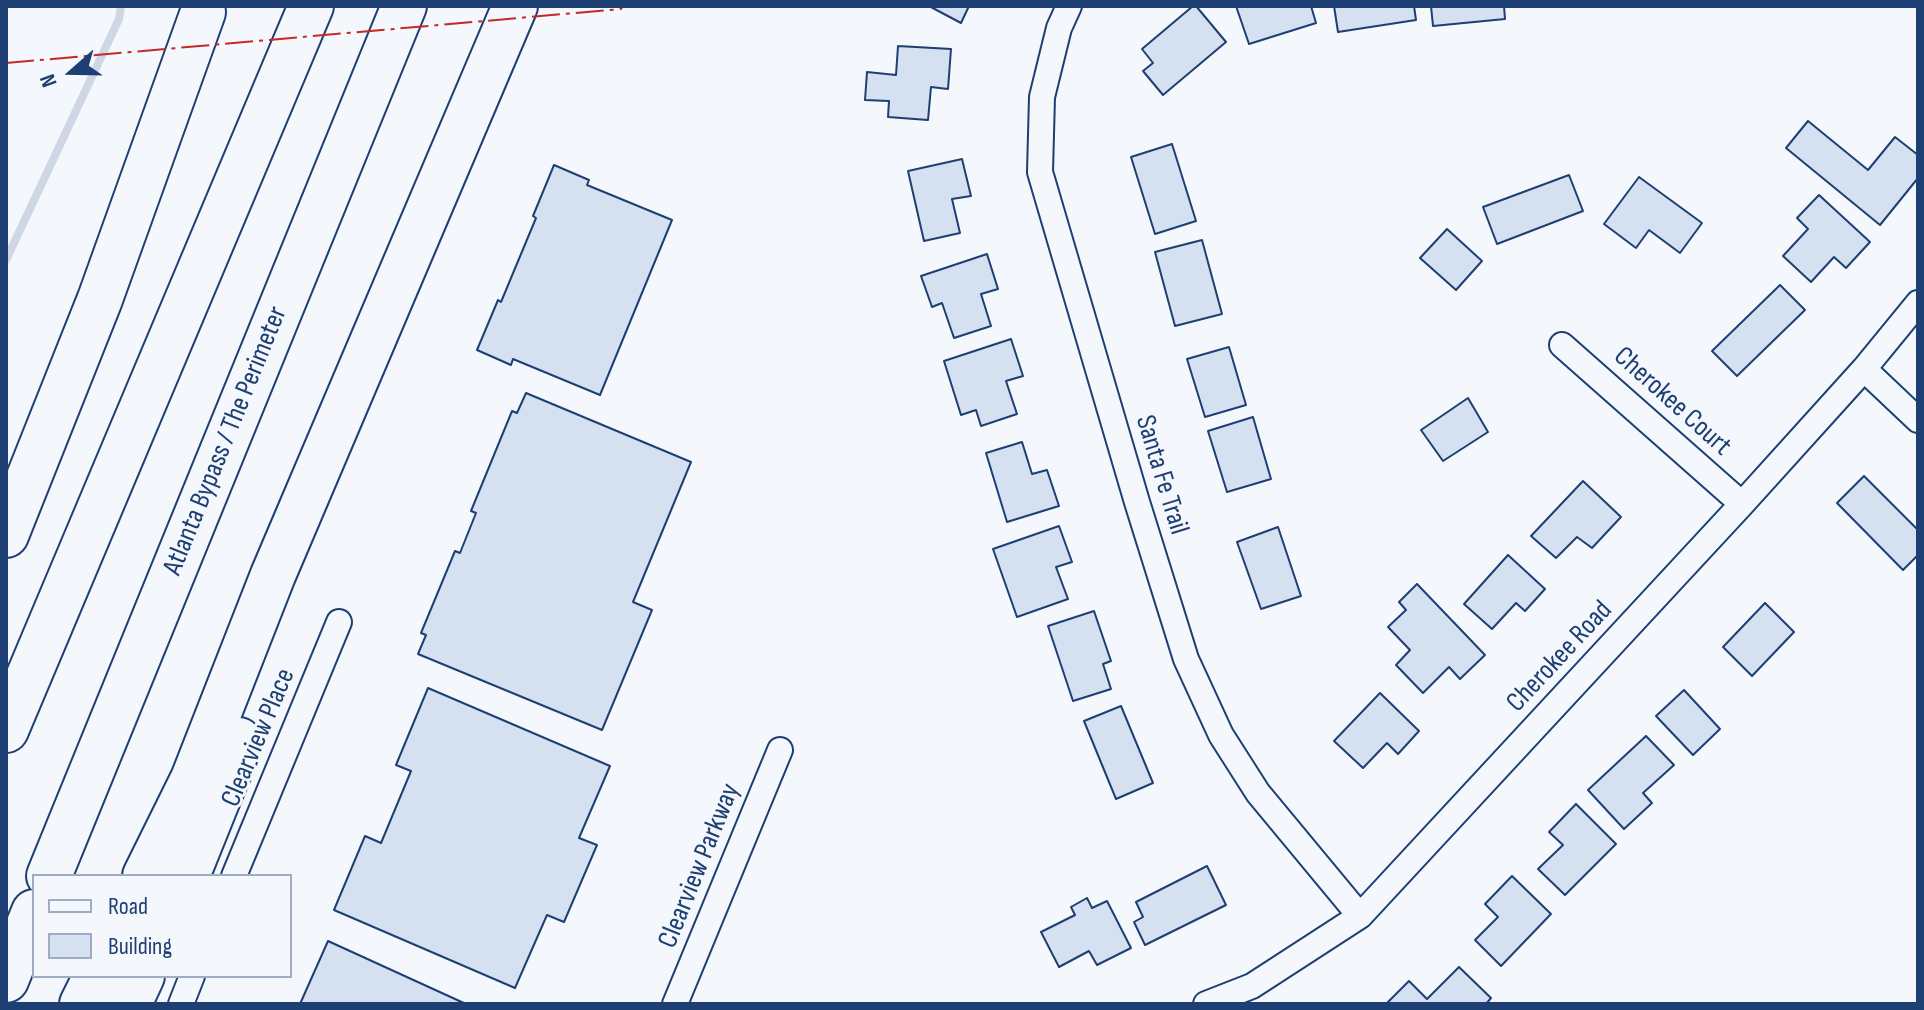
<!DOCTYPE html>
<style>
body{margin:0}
#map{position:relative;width:1924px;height:1010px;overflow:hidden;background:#f4f7fb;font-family:"Sofia Sans Condensed",sans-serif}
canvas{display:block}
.frame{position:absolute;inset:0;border:8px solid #1d3f73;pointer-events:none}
.legend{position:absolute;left:32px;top:874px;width:260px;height:104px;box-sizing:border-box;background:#f4f7fb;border:2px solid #9eadc5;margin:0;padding:10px 14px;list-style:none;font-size:24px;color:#1d3f73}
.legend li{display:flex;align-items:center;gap:16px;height:40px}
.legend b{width:40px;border:2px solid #9eadc5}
.north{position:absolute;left:32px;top:32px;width:80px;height:80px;-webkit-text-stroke:6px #f4f7fb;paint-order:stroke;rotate:250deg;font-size:22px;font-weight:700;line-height:32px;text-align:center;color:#1d3f73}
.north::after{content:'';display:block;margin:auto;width:28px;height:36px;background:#1d3f73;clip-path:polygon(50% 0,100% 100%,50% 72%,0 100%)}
</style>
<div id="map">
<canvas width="1924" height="1010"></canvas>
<div class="frame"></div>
<ul class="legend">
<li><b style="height:10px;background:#f4f7fb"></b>Road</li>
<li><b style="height:22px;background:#d5e0f0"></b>Building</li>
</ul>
<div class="north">N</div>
</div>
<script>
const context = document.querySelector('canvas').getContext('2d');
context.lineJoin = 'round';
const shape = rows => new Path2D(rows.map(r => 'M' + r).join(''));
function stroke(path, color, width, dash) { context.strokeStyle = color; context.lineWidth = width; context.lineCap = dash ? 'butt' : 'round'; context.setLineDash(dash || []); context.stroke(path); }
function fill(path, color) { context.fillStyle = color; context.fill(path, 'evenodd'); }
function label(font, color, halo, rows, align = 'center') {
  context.font = font + ' "Sofia Sans Condensed",sans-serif'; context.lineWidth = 6; context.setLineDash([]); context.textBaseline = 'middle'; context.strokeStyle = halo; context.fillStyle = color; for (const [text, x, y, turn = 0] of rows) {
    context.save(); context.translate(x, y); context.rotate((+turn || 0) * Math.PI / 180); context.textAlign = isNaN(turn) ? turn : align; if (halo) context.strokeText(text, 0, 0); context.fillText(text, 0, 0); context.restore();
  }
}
stroke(shape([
 [6,260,119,19,121,6]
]), '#cfd7e4', 8);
const building = shape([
 [929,6,969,6,961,23,929,6],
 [1193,6,1196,6,1226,42,1163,95,1143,71,1153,63,1142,49,1193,6],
 [1236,6,1311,6,1316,23,1249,44,1236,6],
 [1334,6,1414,6,1416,20,1338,32,1334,6],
 [1431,6,1504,6,1505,19,1433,26,1431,6],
 [898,46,951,49,948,89,931,87,928,120,888,117,889,101,865,100,867,72,896,75,898,46],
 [1808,121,1868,170,1895,137,1918,155,1918,178,1880,225,1786,148,1808,121],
 [1172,144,1196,221,1155,234,1131,157,1172,144],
 [962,159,971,196,952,199,960,233,924,241,908,171,962,159],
 [554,165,589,180,587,185,672,220,600,395,513,359,511,365,477,350,498,300,501,302,536,218,533,216,554,165],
 [1569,175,1583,211,1497,244,1483,207,1569,175],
 [1639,177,1702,223,1680,253,1649,230,1636,248,1604,224,1639,177],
 [1819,195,1870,242,1846,268,1834,257,1811,282,1783,256,1808,229,1797,218,1819,195],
 [1447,229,1482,261,1456,290,1420,258,1447,229],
 [1202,240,1222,314,1175,326,1155,252,1202,240],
 [987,254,998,289,981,294,991,326,954,338,942,303,932,307,921,276,987,254],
 [1780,285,1805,310,1737,376,1712,351,1780,285],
 [1011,339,1023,376,1006,381,1017,414,981,426,976,410,961,415,944,361,1011,339],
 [1229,347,1246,405,1205,417,1187,359,1229,347],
 [526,393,691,462,633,602,652,610,602,730,418,654,426,635,421,633,455,551,460,553,476,513,471,511,512,411,517,413,526,393],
 [1468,398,1488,432,1443,461,1421,430,1468,398],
 [1253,417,1271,479,1227,492,1208,431,1253,417],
 [1022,442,1032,474,1047,470,1059,506,1007,522,986,453,1022,442],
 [1864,476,1918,530,1918,555,1903,570,1837,503,1864,476],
 [1583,481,1621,517,1592,548,1577,537,1556,558,1531,536,1583,481],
 [1059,526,1072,562,1056,567,1068,599,1017,617,993,549,1059,526],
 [1278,527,1301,596,1261,609,1237,542,1278,527],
 [1508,555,1545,589,1525,611,1516,603,1492,629,1464,604,1508,555],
 [1417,584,1485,655,1460,679,1449,667,1423,693,1396,665,1410,650,1388,627,1406,610,1399,602,1417,584],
 [1765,603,1794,632,1752,676,1723,647,1765,603],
 [1094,611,1111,661,1103,664,1111,689,1073,701,1048,626,1094,611],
 [428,688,610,766,579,838,597,845,564,922,547,915,515,988,334,910,365,836,381,843,411,771,396,765,428,688],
 [1684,690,1720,729,1693,755,1656,716,1684,690],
 [1380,693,1419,731,1398,754,1387,743,1363,768,1334,741,1380,693],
 [1121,706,1153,783,1116,799,1084,721,1121,706],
 [1646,736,1674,765,1643,793,1652,803,1624,829,1588,790,1646,736],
 [1576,804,1616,844,1565,895,1538,869,1563,845,1549,832,1576,804],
 [1207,866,1226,905,1145,945,1134,922,1143,917,1136,902,1207,866],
 [1512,876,1551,914,1501,966,1475,940,1498,917,1485,904,1512,876],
 [1087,898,1092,908,1107,901,1131,948,1097,965,1089,951,1059,967,1041,932,1075,915,1071,907,1087,898],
 [328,941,466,1004,300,1004,328,941],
 [1459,967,1491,998,1486,1004,1386,1004,1409,981,1427,999,1459,967]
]);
fill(building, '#d5e0f0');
stroke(building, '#1d3f73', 2);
const minor = shape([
 [1069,6,1059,28,1042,97,1040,172,1137,502,1186,659,1221,735,1258,793,1360,916],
 [1562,345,1742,504],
 [1864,369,1918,420],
 [234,876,339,622],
 [181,1004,192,976],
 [675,1004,780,750],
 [1206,1004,1252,986,1360,916,1742,504,1864,369,1918,303]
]);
const motorway = shape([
 [6,535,100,299,203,12],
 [6,730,311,6],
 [49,876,404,6],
 [145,876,193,779,273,575,515,6],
 [187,876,234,759,239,740],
 [6,980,34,912],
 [82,1004,96,976],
 [129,1004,142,976]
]);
stroke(minor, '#1d3f73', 28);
stroke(motorway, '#1d3f73', 48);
stroke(minor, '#f4f7fb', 24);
stroke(motorway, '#f4f7fb', 44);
stroke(shape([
 [6,63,621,9,623,6]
]), '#c62828', 2, [28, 6, 4, 6]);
label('28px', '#1d3f73', '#f4f7fb', [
 ["Cherokee Court",1672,402,42],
 ["Atlanta Bypass / The Perimeter",226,441,-68],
 ["Santa Fe Trail",1161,475,73],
 ["Cherokee Road",1560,657,-47],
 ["Clearview Place",259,738,-67],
 ["Clearview Parkway",700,866,-68]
]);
</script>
